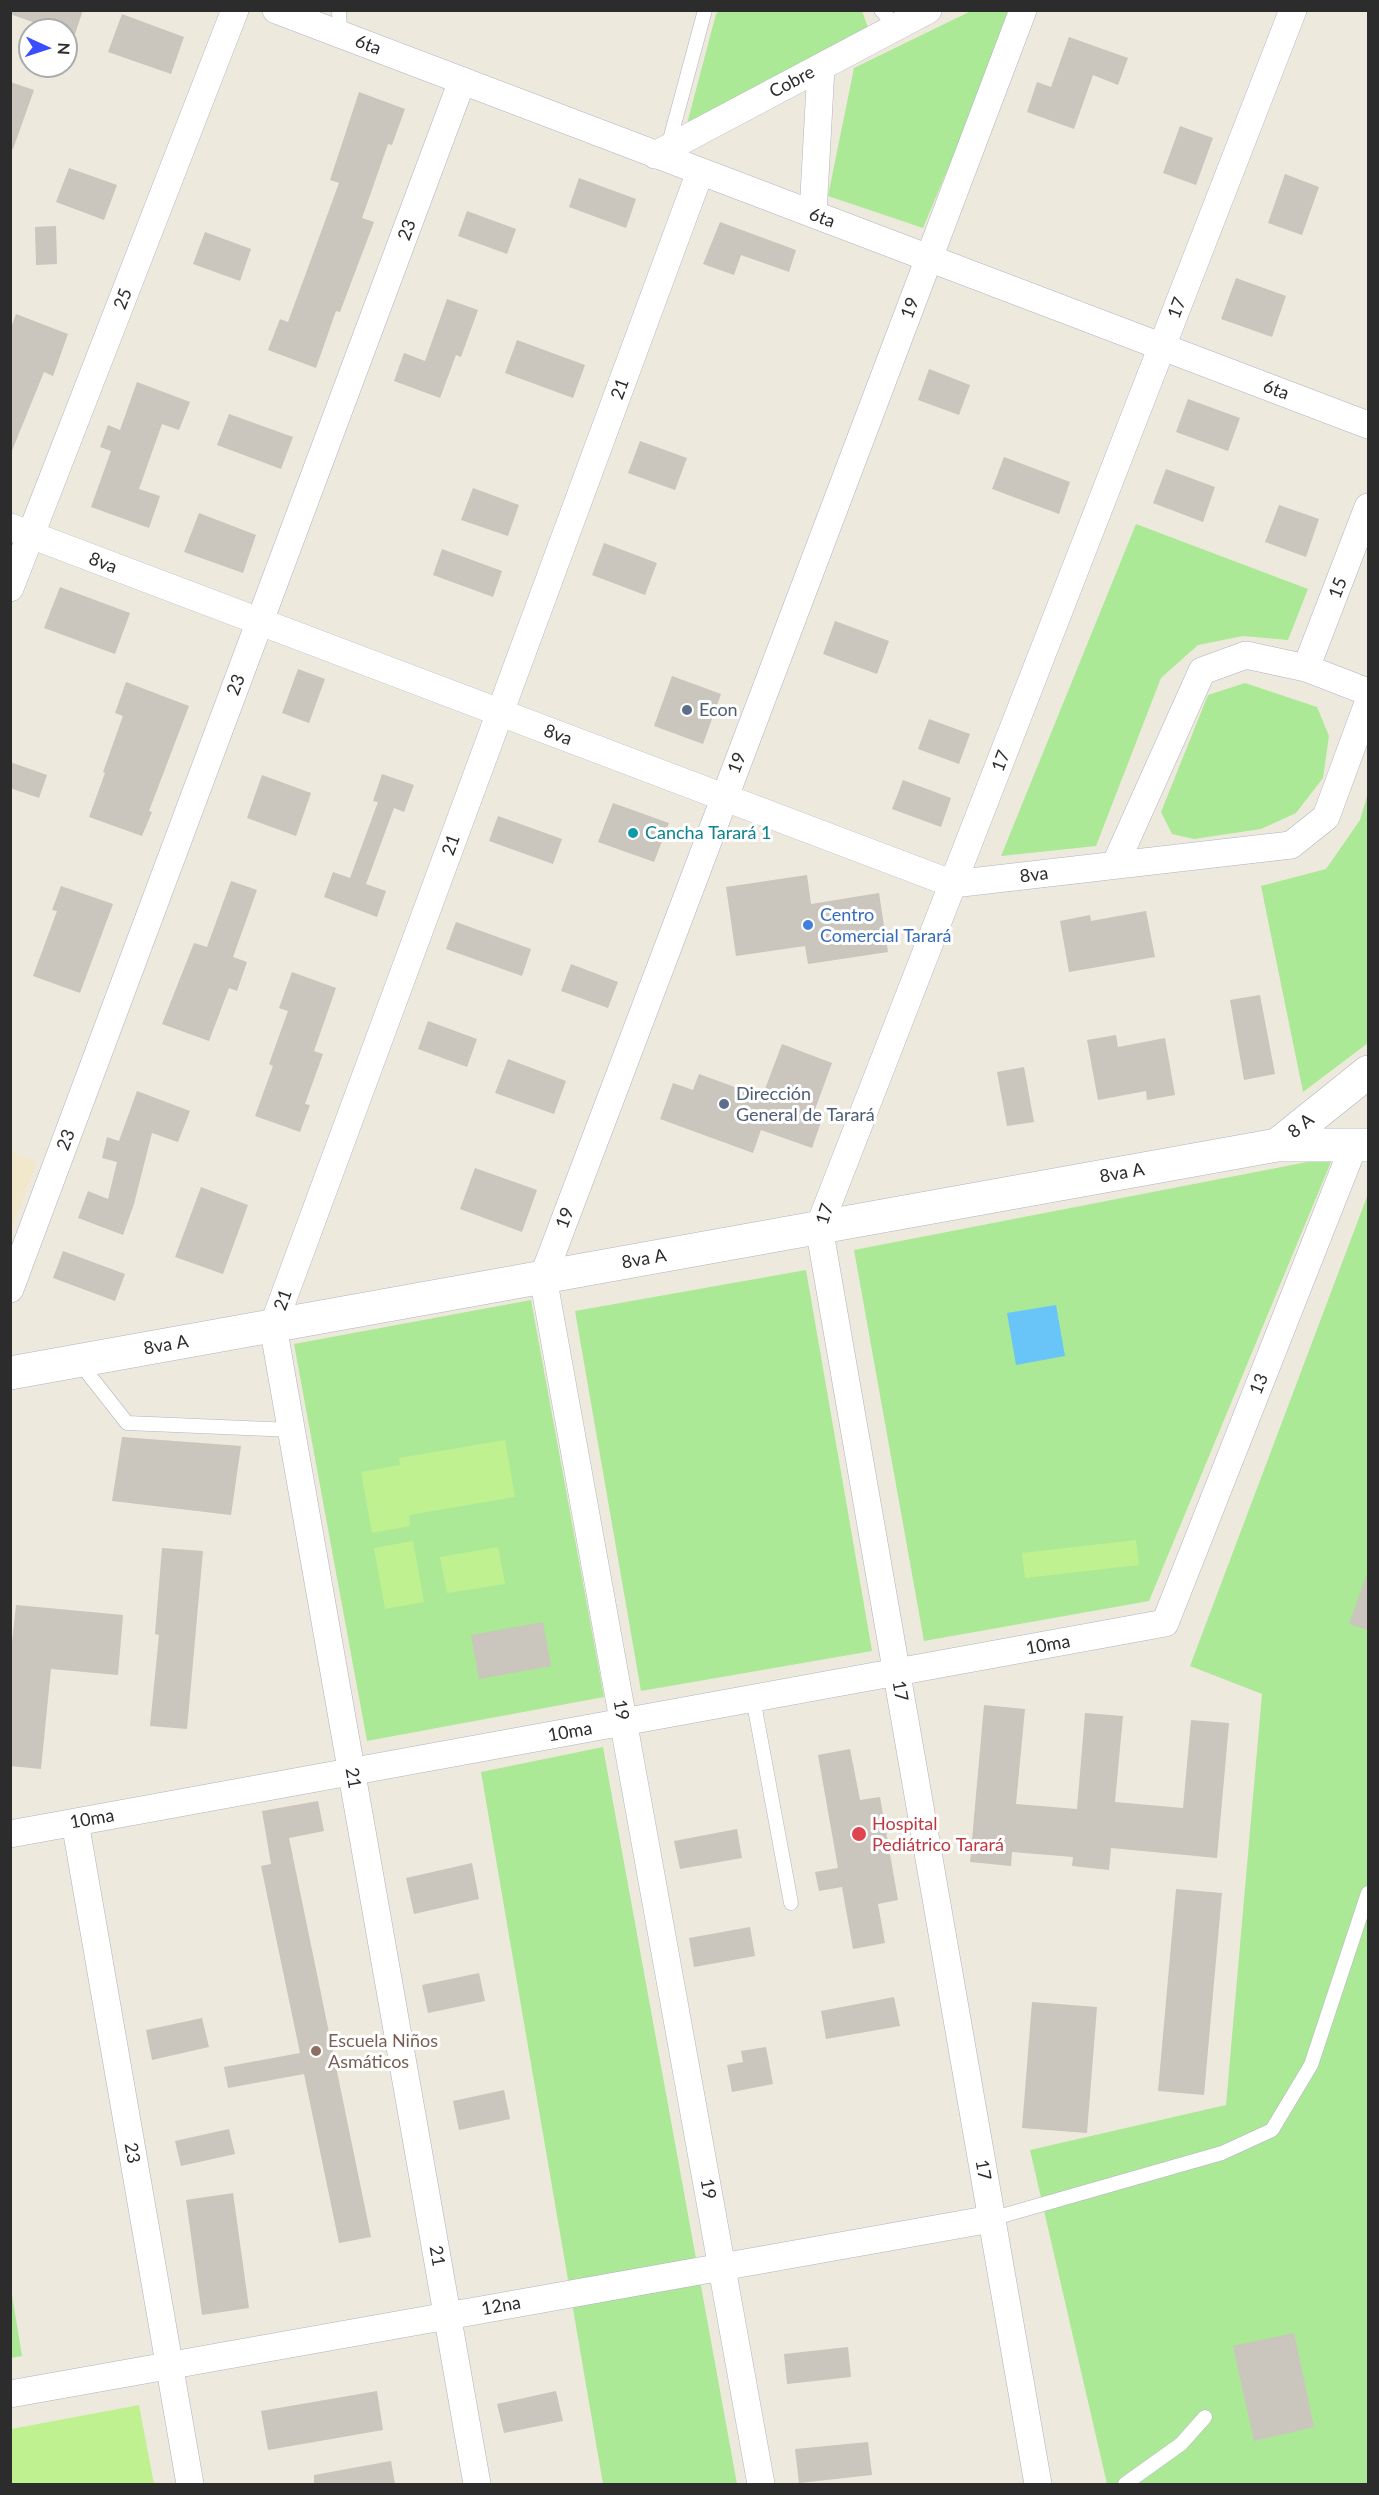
<!DOCTYPE html>
<meta charset="utf-8">
<style>
body{margin:0}
#map{position:relative;width:1379px;height:2495px;overflow:hidden;background:#eee9dd;font-family:Lato,sans-serif}
canvas{display:block}
.frame{position:absolute;inset:0;border:12px solid #2c2c2c;pointer-events:none}
.north{position:absolute;left:18px;top:18px;width:60px;height:60px;box-sizing:border-box;background:#fff;border:2px solid #ababab;border-radius:50%;rotate:93deg;font-size:16px;font-weight:700;line-height:24px;text-align:center;color:#2c2c2c}
.north::after{content:'';display:block;margin:auto;width:21px;height:27px;background:#3a4dff;clip-path:polygon(50% 0,100% 100%,50% 72%,0 100%)}
</style>
<div id="map">
<canvas width="1379" height="2495"></canvas>
<div class="frame"></div>
<div class="north">N</div>
</div>
<script>
const context = document.querySelector('canvas').getContext('2d');
context.lineJoin = 'round';
function fill(path, color) { context.fillStyle = color; context.fill(path, 'evenodd'); }
const shape = rows => new Path2D(rows.map(r => 'M' + r).join(''));
function stroke(path, color, width, dash) { context.strokeStyle = color; context.lineWidth = width; context.lineCap = dash ? 'butt' : 'round'; context.setLineDash(dash || []); context.stroke(path); }
function label(font, color, halo, rows, align = 'center') {
  context.font = font + ' Lato,sans-serif'; context.lineWidth = 6; context.setLineDash([]); context.textBaseline = 'middle'; context.strokeStyle = halo; context.fillStyle = color; for (const [text, x, y, turn = 0] of rows) {
    context.save(); context.translate(x, y); context.rotate((+turn || 0) * Math.PI / 180); context.textAlign = isNaN(turn) ? turn : align; if (halo) context.strokeText(text, 0, 0); context.fillText(text, 0, 0); context.restore();
  }
}
fill(shape([
 [11,1152,37,1162,11,1231]
]), '#f1e8cc');
fill(shape([
 [719,11,862,11,870,33,687,124,716,14],
 [971,11,1014,11,923,228,828,196,854,68],
 [1136,524,1308,589,1288,640,1243,636,1198,645,1161,678,1096,846,1001,856],
 [1245,683,1317,707,1329,736,1323,778,1296,813,1261,829,1194,839,1172,834,1161,812,1208,695],
 [1368,793,1368,1043,1303,1092,1261,886,1326,869,1360,820],
 [1333,1157,1149,1601,924,1641,854,1250],
 [1368,1194,1368,2484,1107,2484,1030,2150,1226,2105,1262,1694,1190,1666],
 [806,1270,872,1651,641,1691,575,1311],
 [531,1300,604,1697,367,1741,294,1344],
 [603,1747,737,2484,603,2484,481,1772],
 [11,2289,22,2356,11,2358,10,2358]
]), '#abe996');
fill(shape([
 [505,1440,515,1497,409,1515,410,1526,372,1533,361,1472,400,1465,399,1458],
 [1136,1540,1139,1565,1025,1578,1022,1553],
 [413,1541,424,1602,385,1609,374,1548],
 [498,1547,505,1584,447,1593,440,1557],
 [139,2405,154,2484,11,2484,11,2429]
]), '#c0f191');
fill(shape([
 [1056,1305,1065,1356,1016,1365,1007,1313]
]), '#69c5f8');
fill(shape([
 [10,10,83,10,74,37,66,34,66,30,55,30,10,14],
 [122,14,184,37,171,74,108,52],
 [1069,37,1128,58,1118,85,1093,75,1074,129,1027,112,1037,82,1051,87],
 [10,82,34,90,13,149,10,148],
 [359,92,405,109,392,145,388,144,362,218,374,222,340,312,336,311,316,368,268,350,280,319,288,322,339,183,330,180],
 [1180,126,1213,138,1196,185,1163,173],
 [69,168,117,185,104,220,56,202],
 [1285,174,1319,187,1302,235,1268,223],
 [579,178,636,199,626,228,569,207],
 [467,211,516,229,507,254,458,236],
 [720,222,796,250,789,272,741,255,734,275,703,264],
 [56,226,57,264,36,265,35,227],
 [205,232,251,249,240,281,193,264],
 [1236,278,1286,296,1272,337,1221,319],
 [447,299,478,310,461,357,456,355,440,398,394,381,404,353,425,361],
 [16,314,68,334,53,376,44,372,11,453,10,331],
 [517,340,585,365,573,398,505,373],
 [929,369,970,385,959,415,918,400],
 [137,382,190,402,179,430,162,424,139,489,160,496,149,528,91,507,111,451,100,447,108,425,120,430],
 [1188,399,1240,418,1228,451,1176,432],
 [229,414,293,437,281,469,217,445],
 [640,441,687,458,675,490,628,473],
 [1004,457,1070,482,1059,514,992,489],
 [1166,469,1215,487,1203,522,1153,503],
 [473,488,519,505,508,536,461,520],
 [1279,505,1319,519,1306,557,1265,542],
 [199,513,256,535,243,573,184,552],
 [604,543,657,563,645,595,592,575],
 [442,549,502,571,493,597,433,575],
 [60,587,130,613,115,654,44,628],
 [835,621,889,641,877,674,823,654],
 [298,669,325,679,309,723,282,713],
 [672,676,721,694,703,744,654,726],
 [126,682,189,706,149,811,152,812,142,836,89,817,105,773,103,772,123,716,115,713],
 [929,719,970,734,959,764,918,749],
 [10,762,47,775,39,798,10,788],
 [382,774,414,785,404,812,394,808,366,884,386,891,377,917,324,897,333,872,350,878,378,802,373,801],
 [262,775,311,793,296,836,247,818],
 [903,780,951,798,941,827,892,809],
 [613,803,669,823,654,862,598,842],
 [498,816,562,839,553,864,489,841],
 [807,875,811,904,879,893,888,952,808,964,805,946,736,956,726,887],
 [231,881,257,890,233,957,247,962,237,991,229,988,209,1041,162,1024,194,943,207,947],
 [61,886,113,904,80,993,33,976,57,911,52,910],
 [1146,911,1155,957,1069,972,1060,921,1090,915,1091,921],
 [456,922,531,949,522,976,446,949],
 [571,964,618,982,608,1008,561,991],
 [292,972,336,988,314,1051,323,1054,305,1104,310,1105,300,1132,255,1116,273,1066,269,1064,288,1011,279,1008],
 [1260,995,1275,1074,1244,1080,1230,1000],
 [428,1021,477,1039,467,1067,418,1049],
 [1116,1035,1118,1047,1165,1038,1175,1095,1147,1100,1146,1091,1098,1100,1087,1040],
 [782,1044,832,1063,813,1115,822,1119,812,1148,761,1130,753,1153,660,1119,673,1083,693,1090,699,1074,762,1097],
 [508,1059,566,1081,554,1114,495,1093],
 [1024,1067,1034,1122,1007,1126,997,1072],
 [137,1091,190,1111,178,1142,152,1133,134,1204,123,1235,78,1218,88,1191,108,1199,117,1162,102,1158,107,1137,119,1141],
 [475,1168,537,1190,522,1232,460,1209],
 [201,1187,248,1205,223,1274,175,1257],
 [63,1251,125,1274,115,1301,53,1278],
 [122,1437,241,1446,231,1515,112,1501],
 [162,1548,203,1551,187,1729,150,1726,159,1635,155,1634],
 [1366,1576,1368,1577,1368,1630,1349,1624],
 [16,1605,123,1615,118,1675,51,1669,41,1769,10,1766,10,1662],
 [543,1622,551,1666,479,1679,471,1635],
 [984,1705,1025,1709,1016,1804,1077,1809,1085,1713,1123,1716,1115,1802,1183,1808,1191,1720,1229,1723,1217,1858,1111,1848,1109,1870,1072,1866,1073,1857,1012,1852,1011,1866,970,1862],
 [850,1749,860,1800,880,1797,898,1900,878,1904,885,1943,853,1949,842,1887,819,1891,815,1872,838,1868,818,1755],
 [318,1801,324,1831,289,1838,371,2237,339,2243,304,2074,228,2088,224,2067,300,2053,261,1866,271,1864,262,1811],
 [737,1829,742,1858,680,1869,674,1841],
 [472,1863,479,1899,414,1914,406,1878],
 [1176,1889,1222,1893,1204,2095,1158,2091],
 [750,1927,755,1956,694,1967,689,1938],
 [479,1973,485,2001,428,2013,422,1985],
 [894,1997,900,2026,826,2039,821,2011],
 [1032,2002,1097,2007,1087,2133,1022,2128],
 [202,2018,209,2047,152,2060,146,2030],
 [766,2047,773,2084,732,2092,727,2065,743,2062,741,2051],
 [504,2090,510,2119,459,2130,453,2101],
 [229,2129,235,2154,181,2166,175,2141],
 [233,2193,249,2308,202,2315,186,2200],
 [1294,2333,1314,2427,1254,2441,1233,2346],
 [848,2347,851,2377,787,2384,784,2354],
 [377,2391,383,2430,268,2450,261,2411],
 [556,2391,563,2421,504,2433,497,2404],
 [868,2442,872,2475,799,2483,795,2449],
 [391,2461,395,2484,314,2484,314,2475]
]), '#cac5bd');
const lane = shape([
 [339,10,340,35],
 [881,10,897,27],
 [668,147,705,10],
 [79,1362,127,1423,292,1430],
 [753,1698,791,1903],
 [991,2219,1222,2153,1272,2130,1311,2065,1368,1893],
 [1125,2484,1181,2444,1205,2417]
]);
const street = shape([
 [276,10,1368,425],
 [655,155,928,10],
 [813,214,821,67],
 [10,527,953,884,1291,845,1326,817,1368,703],
 [10,588,235,10],
 [1306,668,1368,507],
 [1115,865,1202,671,1246,655,1306,668,1368,692],
 [10,1289,462,81],
 [75,1822,190,2484],
 [10,1834,1165,1623,1354,1145],
 [10,2394,991,2219],
 [477,2484,273,1326,700,172],
 [761,2484,543,1277,1023,10],
 [1038,2484,819,1227,1293,10]
]);
const secondary = shape([
 [1368,1072,1277,1145,1368,1145],
 [10,1373,1277,1145]
]);
stroke(lane, '#b1b2c0', 15);
stroke(street, '#b1b2c0', 28);
stroke(secondary, '#b1b2c0', 34);
stroke(lane, '#fff', 14);
stroke(street, '#fff', 27);
stroke(secondary, '#fff', 33);
for (const [x, y, r, color] of [
 [687,710,6,"#5c6f8a"],
 [633,833,6,"#0f9aa8"],
 [808,925,6,"#3f7fe0"],
 [724,1104,6,"#5c6f8a"],
 [859,1834,8,"#e0444e"],
 [316,2051,6,"#8d6e63"]
]) { const dot = new Path2D(); dot.arc(x, y, r, 0, 2 * Math.PI); context.fillStyle = color; context.fill(dot); stroke(dot, '#fff', 2); }
label('18px', '#2c2c2c', '#fff', [
 ["6ta",368,45,21],
 ["Cobre",792,82,-28],
 ["6ta",822,218,21],
 ["23",407,230,-70],
 ["25",123,299,-69],
 ["19",910,308,-69],
 ["17",1177,308,-69],
 ["21",620,389,-70],
 ["6ta",1276,390,21],
 ["8va",103,563,21],
 ["15",1338,588,-69],
 ["23",236,685,-69],
 ["8va",558,735,21],
 ["17",1001,761,-69],
 ["19",737,763,-69],
 ["21",451,845,-70],
 ["8va",1034,875,-7],
 ["8 A",1301,1126,-39],
 ["23",66,1140,-69],
 ["8va A",1122,1173,-10],
 ["17",825,1214,-72],
 ["19",565,1218,-69],
 ["8va A",644,1259,-10],
 ["21",283,1300,-70],
 ["8va A",166,1345,-10],
 ["13",1259,1384,-68],
 ["10ma",1048,1645,-10],
 ["17",900,1691,80],
 ["19",621,1710,80],
 ["10ma",570,1732,-10],
 ["21",353,1778,80],
 ["10ma",92,1819,-10],
 ["23",132,2153,80],
 ["17",983,2170,80],
 ["19",708,2189,80],
 ["21",437,2256,80],
 ["12na",501,2306,-10]
]);
label('18px', '#4e5e75', '#fff', [
 ["Econ",699,710],
 ["Dirección",736,1094],
 ["General de Tarará",736,1115]
], 'left');
label('18px', '#0d838f', '#fff', [
 ["Cancha Tarará 1",645,833]
], 'left');
label('18px', '#366cbe', '#fff', [
 ["Centro",820,915],
 ["Comercial Tarará",820,936]
], 'left');
label('18px', '#be3a42', '#fff', [
 ["Hospital",872,1824],
 ["Pediátrico Tarará",872,1845]
], 'left');
label('18px', '#785e54', '#fff', [
 ["Escuela Niños",328,2041],
 ["Asmáticos",328,2062]
], 'left');
</script>
